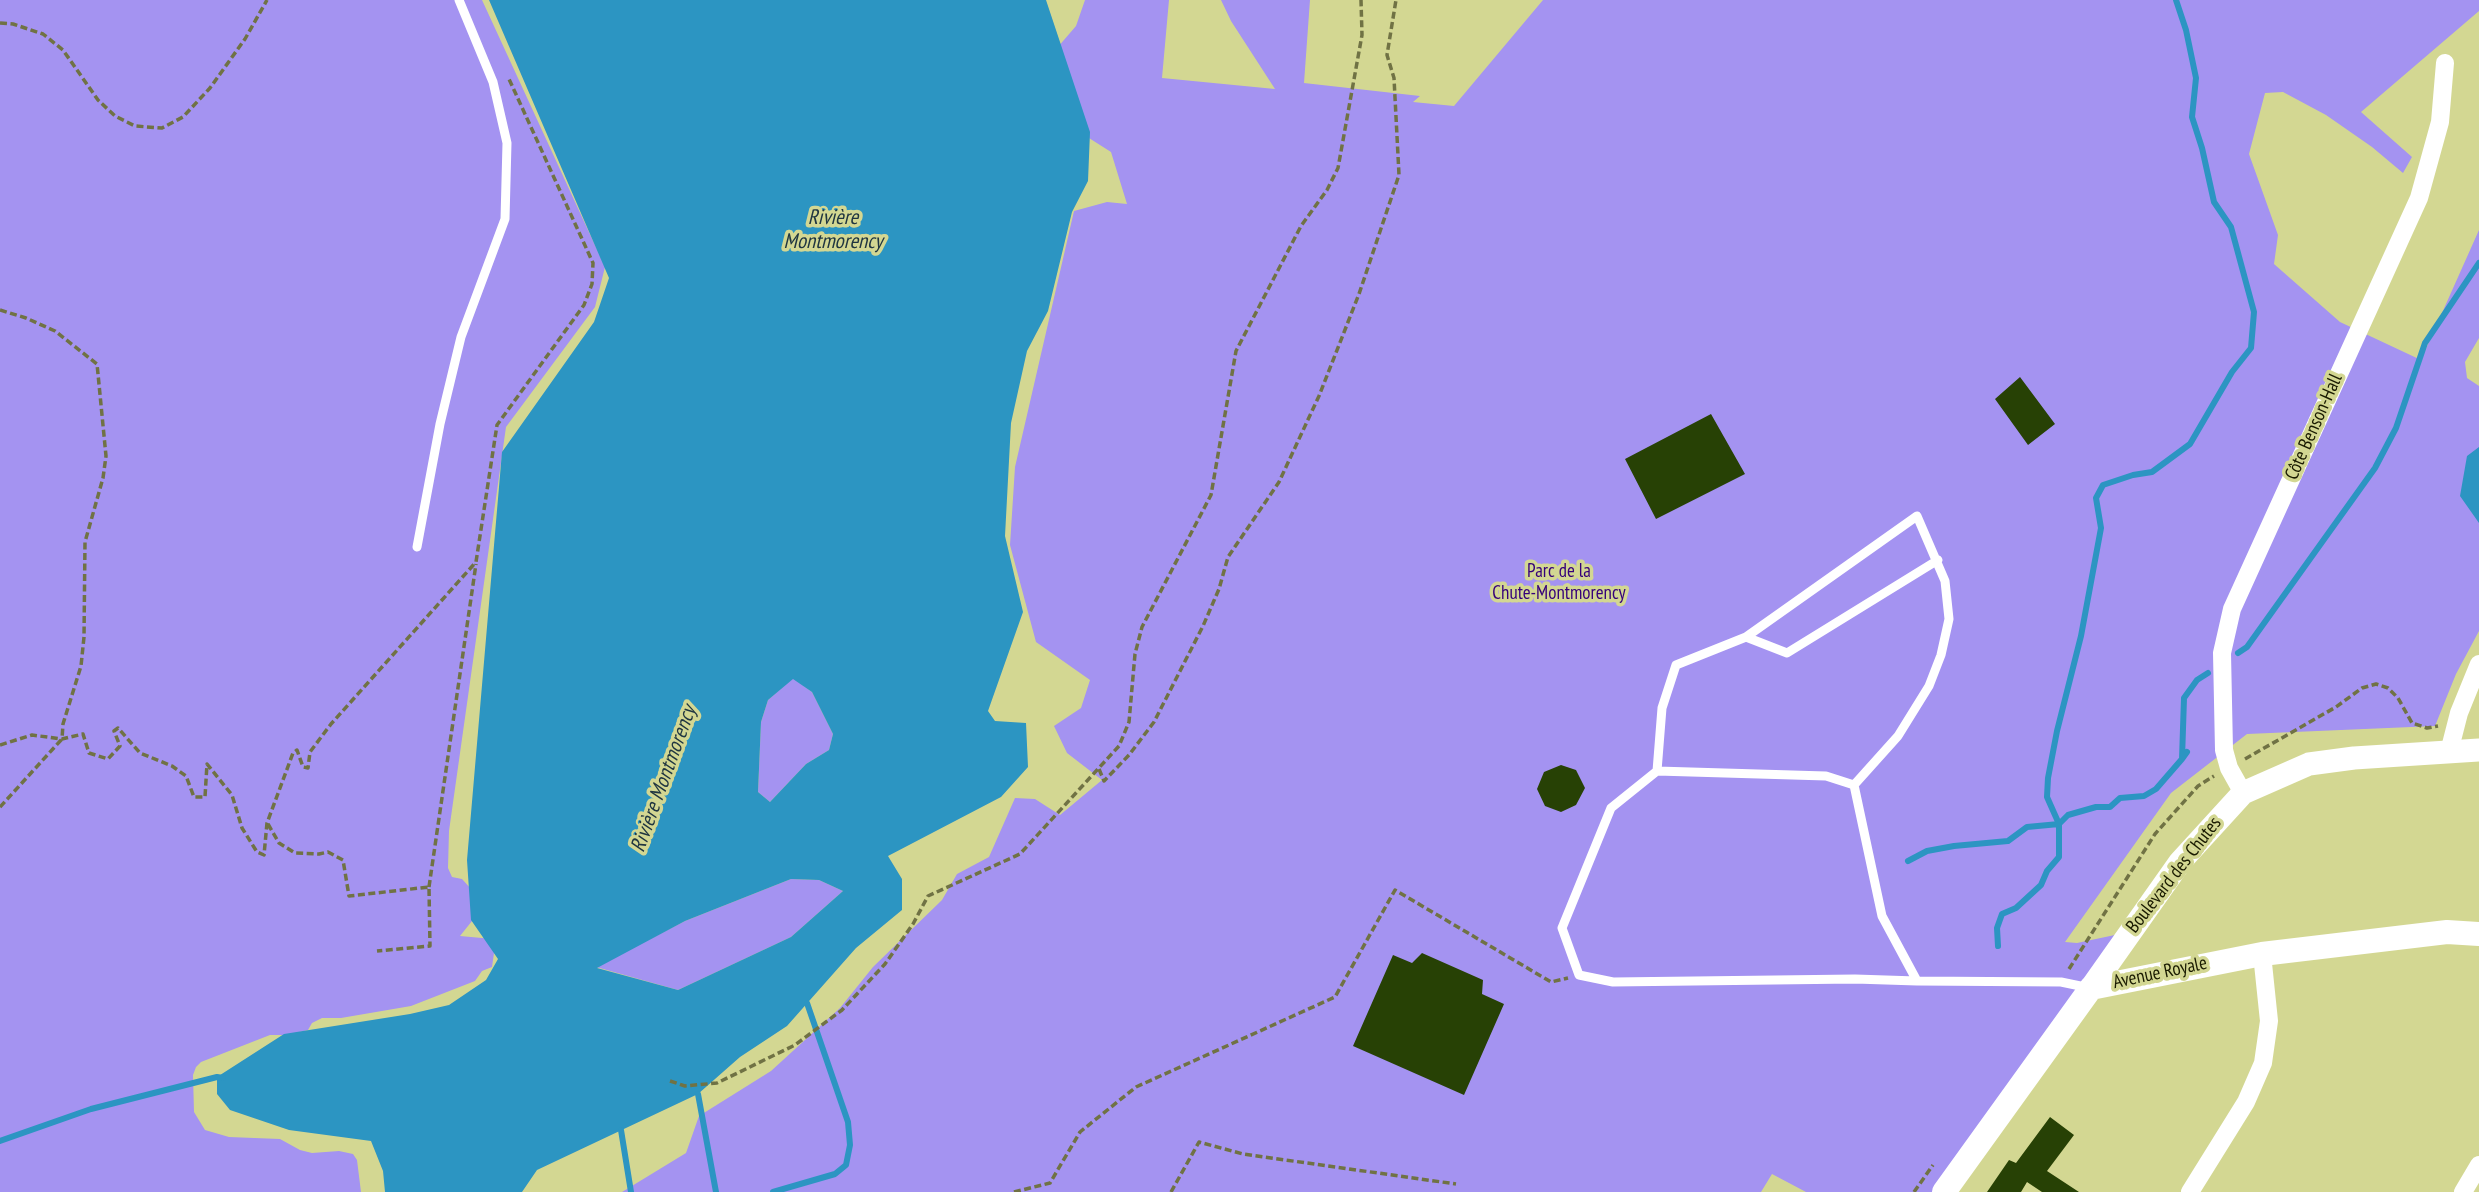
<!DOCTYPE html>
<meta charset="utf-8">
<style>
body{margin:0}
canvas{display:block;background:#d3d792}
</style>
<canvas width="2479" height="1192"></canvas>
<script>
const context = document.querySelector('canvas').getContext('2d');
context.lineJoin = 'round';
function fill(path, color) { context.fillStyle = color; context.fill(path, 'evenodd'); }
const shape = rows => new Path2D(rows.map(r => 'M' + r).join(''));
function stroke(path, color, width, dash) { context.strokeStyle = color; context.lineWidth = width; context.lineCap = dash ? 'butt' : 'round'; context.setLineDash(dash || []); context.stroke(path); }
function label(font, color, halo, rows, align = 'center') {
  context.font = font + ' "PT Sans Narrow",sans-serif'; context.lineWidth = 7; context.setLineDash([]); context.textBaseline = 'middle'; context.strokeStyle = halo; context.fillStyle = color; for (const [text, x, y, turn = 0] of rows) {
    context.save(); context.translate(x, y); context.rotate((+turn || 0) * Math.PI / 180); context.textAlign = isNaN(turn) ? turn : align; if (halo) context.strokeText(text, 0, 0); context.fillText(text, 0, 0); context.restore();
  }
}
fill(shape([
 [0,0,482,0,605,267,595,307,506,427,449,831,448,868,452,877,462,879,482,901,480,911,460,936,493,939,497,948,494,953,492,967,482,971,475,981,411,1006,341,1018,322,1018,312,1023,308,1030,287,1035,270,1035,201,1062,196,1067,193,1075,194,1112,205,1130,229,1137,280,1139,300,1150,312,1153,339,1151,353,1154,357,1160,361,1192,0,1192],
 [1085,0,1169,0,1162,78,1275,89,1231,21,1221,0,1310,0,1304,83,1420,96,1413,102,1454,106,1543,0,2479,0,2479,11,2361,112,2412,157,2403,173,2372,147,2326,115,2283,92,2265,93,2249,154,2278,235,2274,264,2340,322,2421,360,2479,230,2479,338,2465,362,2467,378,2479,386,2479,631,2456,674,2435,726,2247,734,2171,793,2065,942,2077,943,2129,932,1944,1192,1806,1192,1772,1174,1761,1192,622,1192,686,1153,699,1116,771,1071,840,1008,873,967,942,900,957,874,989,857,1015,798,1035,799,1060,815,1102,780,1067,753,1054,726,1081,708,1090,680,1036,642,1010,545,1015,467,1074,211,1107,202,1127,204,1111,152,1070,126,1051,55,1076,26],
 [793,678,812,692,833,734,829,750,806,764,770,802,758,792,761,722,768,700],
 [791,879,819,880,843,891,791,937,678,990,596,967,685,921]
]), '#a493f1');
fill(shape([
 [489,0,1046,0,1090,132,1088,181,1072,212,1048,311,1027,351,1011,423,1005,536,1023,612,988,711,995,721,1026,723,1028,767,1001,797,888,856,902,879,902,910,856,948,787,1026,740,1057,698,1094,537,1170,522,1192,385,1192,383,1171,371,1141,289,1130,230,1110,217,1094,217,1077,284,1034,410,1014,449,1005,486,980,498,959,471,920,467,860,502,452,594,322,609,278],
 [793,679,812,692,833,734,829,750,806,764,770,802,758,792,761,722,768,700],
 [791,879,819,880,843,891,791,937,678,990,597,968,685,921],
 [2479,447,2479,523,2460,496,2467,456]
]), '#2c95c2');
stroke(shape([
 [2238,653,2247,647,2375,468,2396,428,2425,343,2479,263],
 [2187,752,2182,759,2184,698,2197,680,2208,673],
 [1908,861,1927,851,1954,846,2008,841,2027,827,2059,824,2068,815,2096,807,2110,807,2120,798,2144,796,2156,789,2182,759],
 [1998,946,1997,928,2002,914,2016,908,2041,885,2047,871,2059,857,2059,824,2047,797,2048,778,2057,731,2081,636,2101,528,2096,498,2103,485,2133,475,2152,472,2190,444,2232,372,2251,348,2254,312,2231,227,2214,202,2202,148,2192,117,2196,78,2186,30,2176,0],
 [698,1094,716,1192],
 [621,1130,631,1192],
 [0,1141,91,1109,217,1077,223,1078],
 [773,1192,835,1174,846,1165,850,1145,848,1122,807,1003]
]), '#2c95c2', 6);
fill(shape([
 [2020,377,2055,424,2028,445,1995,399],
 [1711,414,1745,474,1656,519,1625,459],
 [1561,765,1576,770,1585,788,1576,805,1561,812,1545,806,1537,789,1544,772],
 [1422,953,1483,980,1482,994,1504,1004,1464,1095,1353,1046,1393,955,1412,963],
 [2050,1117,2074,1135,2047,1171,2079,1192,2042,1192,2027,1182,2021,1192,1987,1192,2009,1160,2016,1163]
]), '#274105');
stroke(shape([
 [0,23,13,24,43,34,63,50,98,100,115,116,135,126,162,128,183,117,210,88,245,39,267,0],
 [0,310,26,318,55,331,97,364,98,374,106,456,103,478,85,542,84,637,81,666,63,724,62,739],
 [0,745,32,735,62,739,83,734,89,753,108,759,120,746,114,731,118,728,140,753,172,766,186,776,194,797,205,797,207,764,232,795,242,828,257,852,264,855,267,823,293,753,297,750,303,767,308,768,310,752,331,724,476,562,497,425,584,305,592,284,593,263,509,79],
 [2245,759,2336,707,2362,688,2376,684,2388,688,2398,698,2412,723,2427,728,2438,726],
 [1099,769,1104,781,1129,755,1154,722,1203,626,1219,589,1228,557,1279,482,1319,396,1359,294,1399,175,1394,78,1387,55,1396,0],
 [0,807,62,739],
 [268,824,279,843,295,853,319,854,328,852,343,860,349,896,429,887,430,946,377,951],
 [429,887,476,564],
 [2069,969,2155,834,2198,786,2214,776],
 [670,1081,685,1086,717,1083,795,1045,842,1010,885,964,913,924,928,896,1020,854,1119,746,1129,722,1135,654,1142,627,1211,495,1236,351,1301,226,1327,190,1338,168,1362,35,1361,0],
 [1014,1192,1050,1183,1080,1132,1136,1087,1335,997,1395,890,1551,982,1568,978],
 [1171,1192,1199,1142,1243,1154,1456,1184],
 [1914,1192,1933,1165]
]), '#707244', 3.5, [7, 3.5]);
stroke(shape([
 [417,547,440,424,461,337,505,219,507,143,493,82,459,0],
 [1746,637,1787,653,1938,560],
 [1657,771,1826,776,1854,785,1882,916,1917,981,1855,979,1613,982,1579,975,1562,928,1611,808,1657,771],
 [1657,771,1662,708,1676,665,1746,637,1917,516,1945,581,1949,619,1941,655,1929,686,1898,736,1854,785],
 [1917,981,2061,982,2090,988]
]), '#fff', 9);
stroke(shape([
 [2449,752,2459,713,2479,664],
 [2243,793,2229,768,2224,750,2222,653,2232,609,2419,198,2440,122,2445,63],
 [2190,1192,2246,1102,2263,1063,2269,1021,2262,954],
 [2463,1192,2479,1165]
]), '#fff', 18);
stroke(shape([
 [2091,988,2180,862,2243,793,2309,764,2354,758,2479,750]
]), '#fff', 23);
stroke(shape([
 [1944,1192,2091,988,2262,954,2447,932,2479,934]
]), '#fff', 24);
label('19px', '#1a1b01', '#d3d792', [
 ["Côte Benson-Hall",2314,427,-66],
 ["Boulevard des Chutes",2174,875,-52],
 ["Avenue Royale",2160,973,-12]
]);
label('19px', '#35007a', '#d3d792', [
 ["Parc de la",1559,572],
 ["Chute-Montmorency",1559,594]
]);
label('italic 21px', '#203641', '#d3d792', [
 ["Rivière",833,218],
 ["Montmorency",833,242],
 ["Rivière Montmorency",664,779,-70]
]);
</script>
